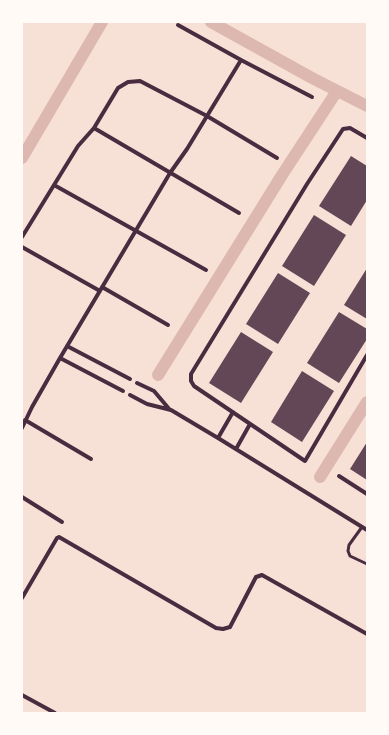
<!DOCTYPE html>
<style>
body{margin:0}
#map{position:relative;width:389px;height:735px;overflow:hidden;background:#f7e1d7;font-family:Commissioner,sans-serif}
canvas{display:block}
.frame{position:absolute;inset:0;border:23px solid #fffaf5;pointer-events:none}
</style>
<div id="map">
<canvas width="389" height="735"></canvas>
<div class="frame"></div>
</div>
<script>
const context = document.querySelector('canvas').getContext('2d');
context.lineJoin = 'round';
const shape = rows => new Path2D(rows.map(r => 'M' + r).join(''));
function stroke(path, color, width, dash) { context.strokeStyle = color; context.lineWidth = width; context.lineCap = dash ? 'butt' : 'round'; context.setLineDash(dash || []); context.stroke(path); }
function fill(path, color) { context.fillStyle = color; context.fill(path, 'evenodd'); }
stroke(shape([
 [211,22,312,78,367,106],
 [22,158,102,22],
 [158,375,282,175,337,91],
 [320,477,367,402]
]), '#dcb8b0', 12);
fill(shape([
 [351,156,367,166,367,200,351,226,319,206],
 [314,215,346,235,314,286,282,266],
 [367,268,367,319,344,305],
 [278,273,310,293,278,344,246,324],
 [339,312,367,329,367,339,339,383,307,363],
 [241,332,273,352,241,403,209,383],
 [302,371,334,391,302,442,271,422],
 [367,442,367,480,350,469]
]), '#644757');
stroke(shape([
 [362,527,349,545,348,551,350,556,367,564]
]), '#4a2c40', 3);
stroke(shape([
 [178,25,241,60,312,97],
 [94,128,239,213],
 [367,138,350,128,343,129,307,184,191,374,191,381,194,386,305,461,367,355],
 [54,185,206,270],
 [22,237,78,146,94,128,118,88,128,82,140,81,207,116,277,158],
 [22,247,100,291],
 [102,287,168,325],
 [67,346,130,379],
 [60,358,123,391],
 [137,383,154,391,170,410],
 [130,395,147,404,171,410,218,438,367,530],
 [25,420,91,459],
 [22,428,32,407,60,358,170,173,187,149,241,60],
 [218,438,233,412],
 [236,449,250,424],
 [339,476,367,494],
 [22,497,62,522],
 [22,598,57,538,59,537,216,628,223,629,230,627,256,577,262,575,367,634],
 [22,695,55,713]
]), '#4a2c40', 4);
</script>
